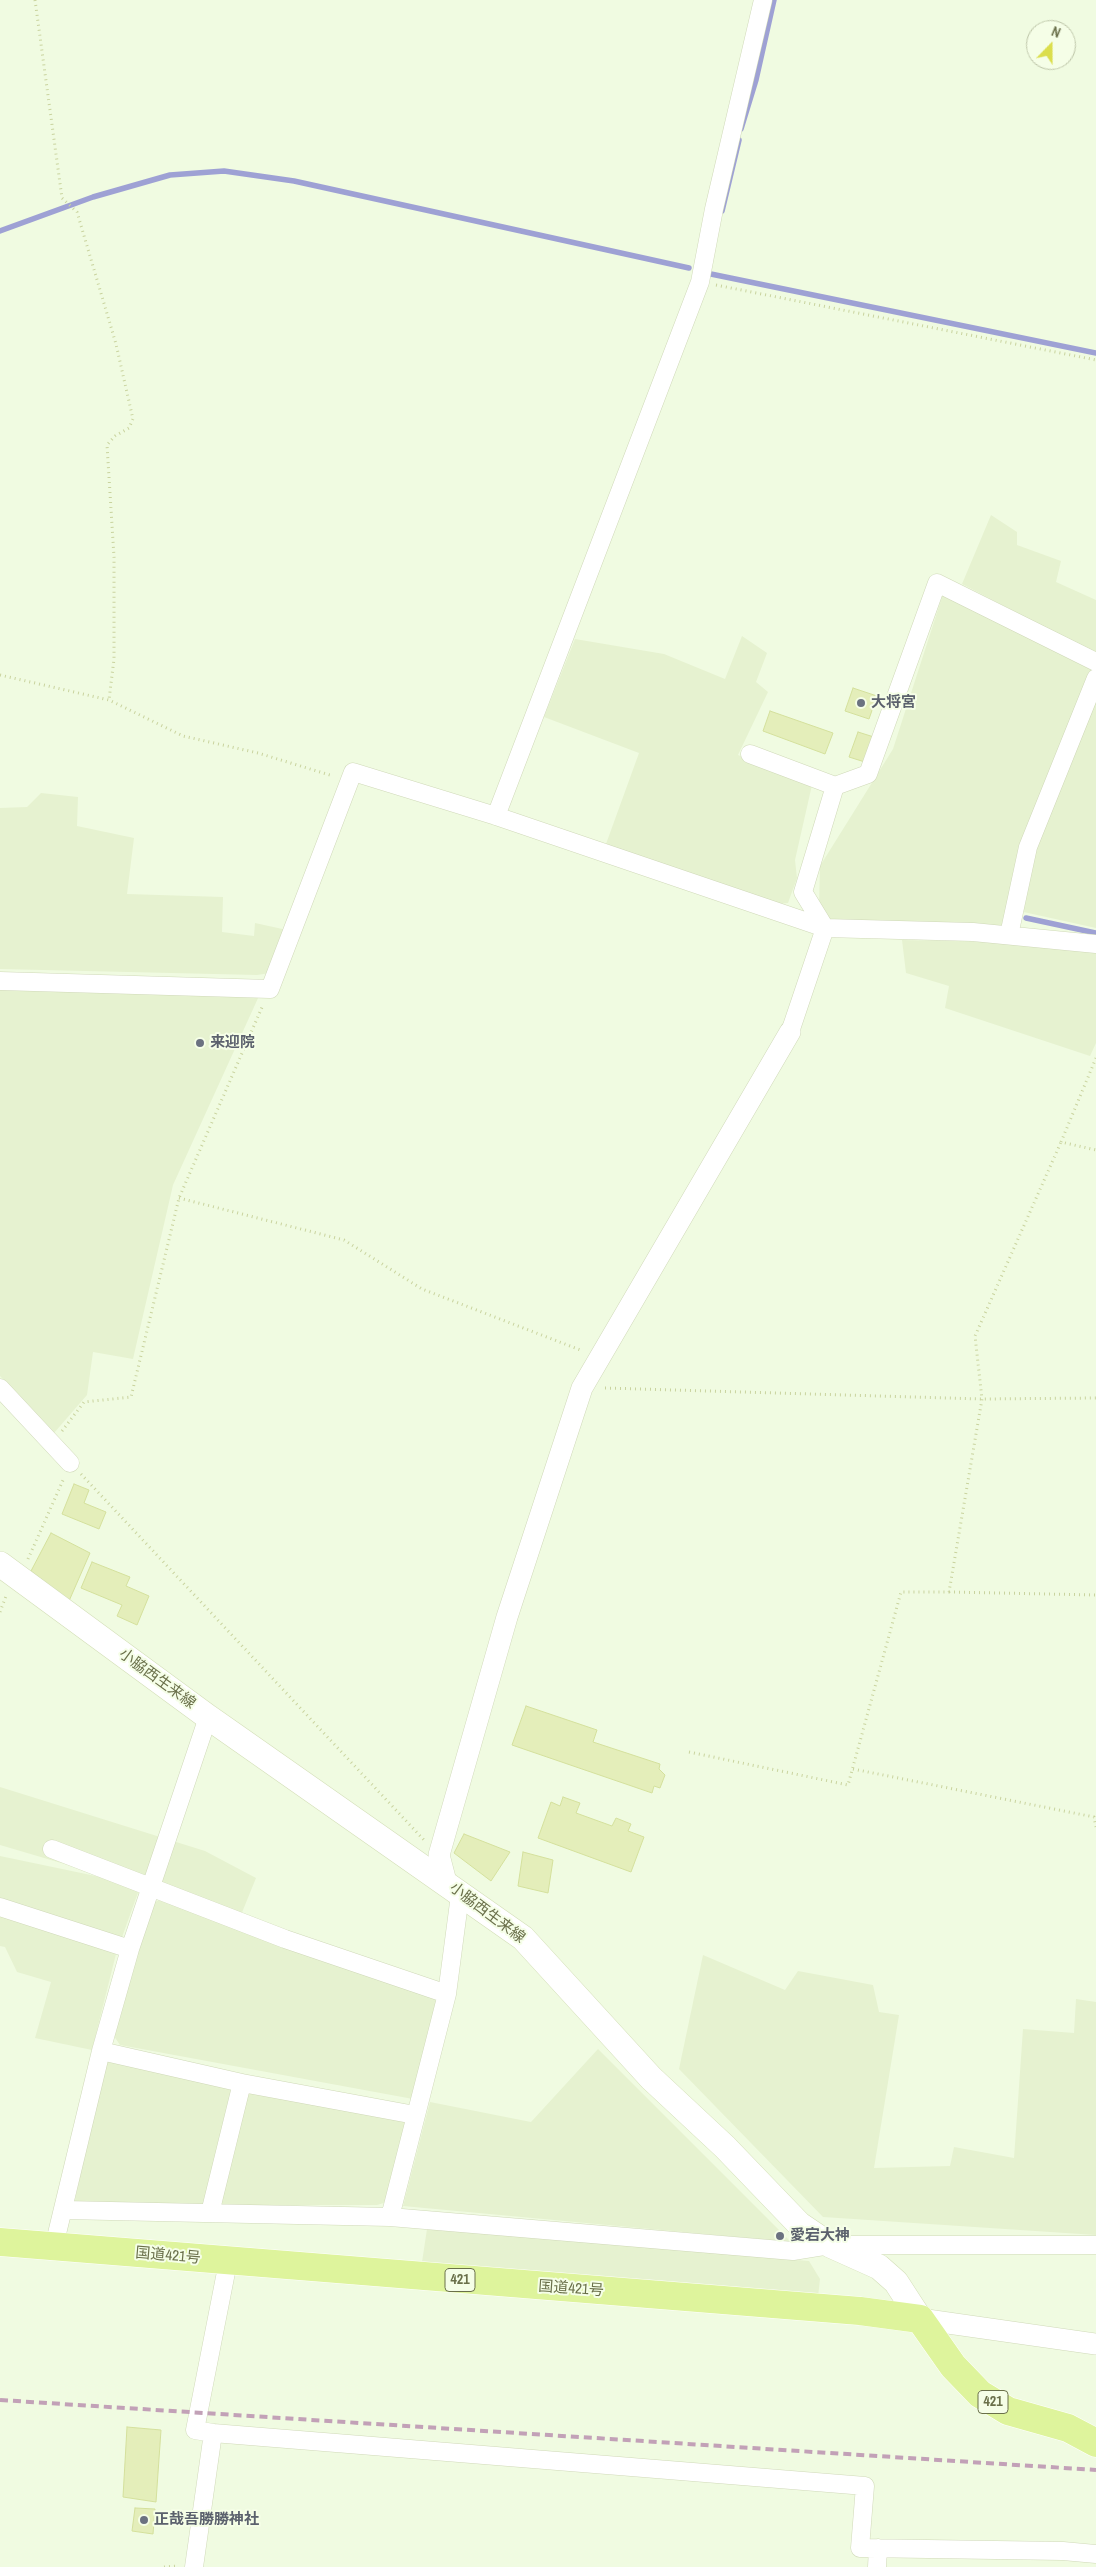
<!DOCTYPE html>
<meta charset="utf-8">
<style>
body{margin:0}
#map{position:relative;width:1096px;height:2567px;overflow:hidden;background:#f0fbe1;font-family:"Archivo Narrow",sans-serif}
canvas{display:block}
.north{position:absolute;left:1026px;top:20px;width:50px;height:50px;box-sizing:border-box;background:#f5fee7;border:1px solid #bdc5a8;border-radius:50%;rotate:22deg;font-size:14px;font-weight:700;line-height:20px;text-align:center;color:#6a704a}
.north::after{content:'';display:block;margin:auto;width:18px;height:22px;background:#dbde4c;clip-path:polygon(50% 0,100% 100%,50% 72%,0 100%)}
</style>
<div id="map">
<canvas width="1096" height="2567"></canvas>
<div class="north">N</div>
</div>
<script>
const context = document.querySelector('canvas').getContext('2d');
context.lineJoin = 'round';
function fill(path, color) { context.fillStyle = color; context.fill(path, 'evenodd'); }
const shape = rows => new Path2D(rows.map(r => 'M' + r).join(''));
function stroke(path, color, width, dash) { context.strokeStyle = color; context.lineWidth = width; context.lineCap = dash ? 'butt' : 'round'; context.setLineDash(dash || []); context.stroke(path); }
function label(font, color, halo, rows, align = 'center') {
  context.font = font + ' "Archivo Narrow","Noto Sans JP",sans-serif'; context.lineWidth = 4; context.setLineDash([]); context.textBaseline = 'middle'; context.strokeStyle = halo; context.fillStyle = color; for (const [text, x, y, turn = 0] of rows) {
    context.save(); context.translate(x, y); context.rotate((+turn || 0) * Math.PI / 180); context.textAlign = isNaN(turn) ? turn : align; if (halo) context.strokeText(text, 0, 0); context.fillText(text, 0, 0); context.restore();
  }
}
fill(shape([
 [991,515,1017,532,1017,545,1061,561,1056,582,1096,600,1096,654,962,584],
 [943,594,1093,668,1022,842,1004,927,831,922,819,908,820,866,893,749],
 [742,636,767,653,756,682,768,692,738,755,812,785,795,860,797,878,788,903,776,904,606,844,639,753,544,717,575,639,664,654,725,679],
 [1096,692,1096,928,1019,911,1034,850],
 [41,793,78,797,77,826,134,838,127,894,223,897,222,932,254,936,255,923,287,930,270,973,257,975,0,969,0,808,27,807],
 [902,940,1003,942,1096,952,1096,1043,1090,1056,945,1008,949,986,906,973],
 [0,988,259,996,173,1185,133,1359,93,1352,87,1395,54,1433,0,1376],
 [0,1787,205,1851,256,1878,241,1915,140,1887,116,1954,92,2050,35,2038,51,1982,17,1972,5,1947,0,1946,0,1856,129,1883,0,1845],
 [159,1900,433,1997,437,2003,413,2099,120,2045,112,2033,153,1903],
 [703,1955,785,1990,798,1971,873,1985,879,2012,899,2015,874,2168,950,2166,954,2147,1014,2158,1023,2029,1074,2033,1076,1999,1096,2002,1096,2235,823,2217,679,2069],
 [598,2049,791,2242,403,2206,430,2102,531,2122],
 [107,2061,408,2120,387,2202,377,2205,74,2205,102,2072],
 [427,2229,809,2261,820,2279,818,2297,422,2262]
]), '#e6f2d0');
stroke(shape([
 [741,129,756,80,774,0],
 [722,211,739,140],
 [0,231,93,197,170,175,224,171,294,181,689,268],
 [707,271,706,273,1096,353],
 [1026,918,1096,933]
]), '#9ea1d4', 5.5);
const building = shape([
 [853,688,877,696,869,719,845,711,853,688],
 [770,711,833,733,825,754,763,731,770,711],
 [858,732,877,738,868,763,849,757,858,732],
 [74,1484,89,1490,84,1503,106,1512,99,1529,62,1514,74,1484],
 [51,1533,90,1553,69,1601,31,1571,51,1533],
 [92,1562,130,1577,126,1586,149,1596,137,1625,117,1616,122,1605,81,1588,92,1562],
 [526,1706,597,1730,593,1742,660,1764,659,1769,665,1775,660,1788,654,1786,652,1793,512,1745,526,1706],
 [563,1797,580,1803,576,1813,612,1826,616,1818,631,1824,628,1831,644,1837,631,1872,538,1838,551,1802,560,1806,563,1797],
 [464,1834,510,1852,491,1881,454,1853,464,1834],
 [523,1852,553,1860,548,1893,518,1886,523,1852],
 [127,2427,161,2430,156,2502,123,2497,127,2427],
 [135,2508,155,2509,153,2534,132,2531,135,2508]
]);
fill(building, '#e4eeba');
stroke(building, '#d4e09c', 1);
const minor = shape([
 [750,754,835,786],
 [496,816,700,282,714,209,763,0],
 [1009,935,1028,847,1096,678],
 [0,981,270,989,353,772,496,816,825,928,973,932,1096,944],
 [790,1032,825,928,803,892,835,786,868,774,937,583,1096,662],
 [0,1388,70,1463],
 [52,1849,285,1939,447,1994],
 [0,1907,130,1949],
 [101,2051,242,2083,415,2115],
 [64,2210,390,2217,793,2251,830,2245,1096,2245],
 [210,2213,242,2083],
 [390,2217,447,1994,460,1895],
 [54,2246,101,2051,130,1949,208,1717],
 [213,2433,195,2430,228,2262],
 [194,2567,213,2433,865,2486,860,2548,1063,2551,1096,2554],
 [877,2567,878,2548]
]);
const tertiary = shape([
 [446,1882,439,1855,507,1617,582,1388,790,1032],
 [920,2319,1096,2344]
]);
const secondary = shape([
 [0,1564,208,1717,523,1938,651,2078,725,2147,799,2224,830,2245,879,2267,896,2282,920,2319]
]);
const trunk = shape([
 [0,2242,860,2311,920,2319,953,2366,980,2394,1008,2411,1068,2428,1096,2443]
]);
stroke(minor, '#d0d9b9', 19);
stroke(tertiary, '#d0d9b9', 22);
stroke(secondary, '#d3deb7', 26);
stroke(trunk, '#fff', 29);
stroke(shape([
 [35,0,62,198,77,212,116,344,133,419,129,428,115,436,107,445,114,557,114,659,109,700],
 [716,285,1096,360],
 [0,675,109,700,183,736,258,753,333,776],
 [1096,1058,1061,1142,1096,1150],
 [179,1198,344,1240,422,1289,583,1351],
 [605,1388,982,1399,1096,1398],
 [62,1431,84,1402,131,1397,179,1198,263,1005],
 [81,1474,424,1840],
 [28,1559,64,1478],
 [949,1592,1096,1595],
 [0,1612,6,1596],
 [689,1752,848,1785,901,1592,949,1592,982,1399,975,1336,1061,1142],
 [853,1769,1094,1817,1096,1827],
 [164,2567,178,2566]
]), '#c9d39e', 3, [1, 4]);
stroke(minor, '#fff', 18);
stroke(tertiary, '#fff', 21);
stroke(secondary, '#fff', 25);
stroke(trunk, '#def49c', 28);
stroke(shape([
 [0,2400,1096,2470]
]), '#c2a1b7', 4, [8, 5]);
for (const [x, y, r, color] of [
 [861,703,5,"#6b7280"],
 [200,1043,5,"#6b7280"],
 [780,2236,5,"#6b7280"],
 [144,2520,5,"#6b7280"]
]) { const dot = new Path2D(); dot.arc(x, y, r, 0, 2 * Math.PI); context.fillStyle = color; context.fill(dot); stroke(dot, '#f5fee7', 2); }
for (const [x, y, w] of [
 [460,2280,30],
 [993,2402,30]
]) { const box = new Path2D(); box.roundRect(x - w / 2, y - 11.5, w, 23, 4); context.fillStyle = '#f5fee7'; context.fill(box); stroke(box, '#6a704a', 1); }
label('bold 14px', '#6a704a', null, [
 ["421",460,2280],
 ["421",993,2402]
]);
label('bold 15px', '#5b616d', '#f5fee7', [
 ["大将宮",871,703],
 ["来迎院",210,1043],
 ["愛宕大神",790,2236],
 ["正哉吾勝勝神社",154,2520]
], 'left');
label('15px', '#6a704a', '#f5fee7', [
 ["小脇西生来線",157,1679,36],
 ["小脇西生来線",487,1913,37],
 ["国道421号",168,2256,5],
 ["国道421号",571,2289,4]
]);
</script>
